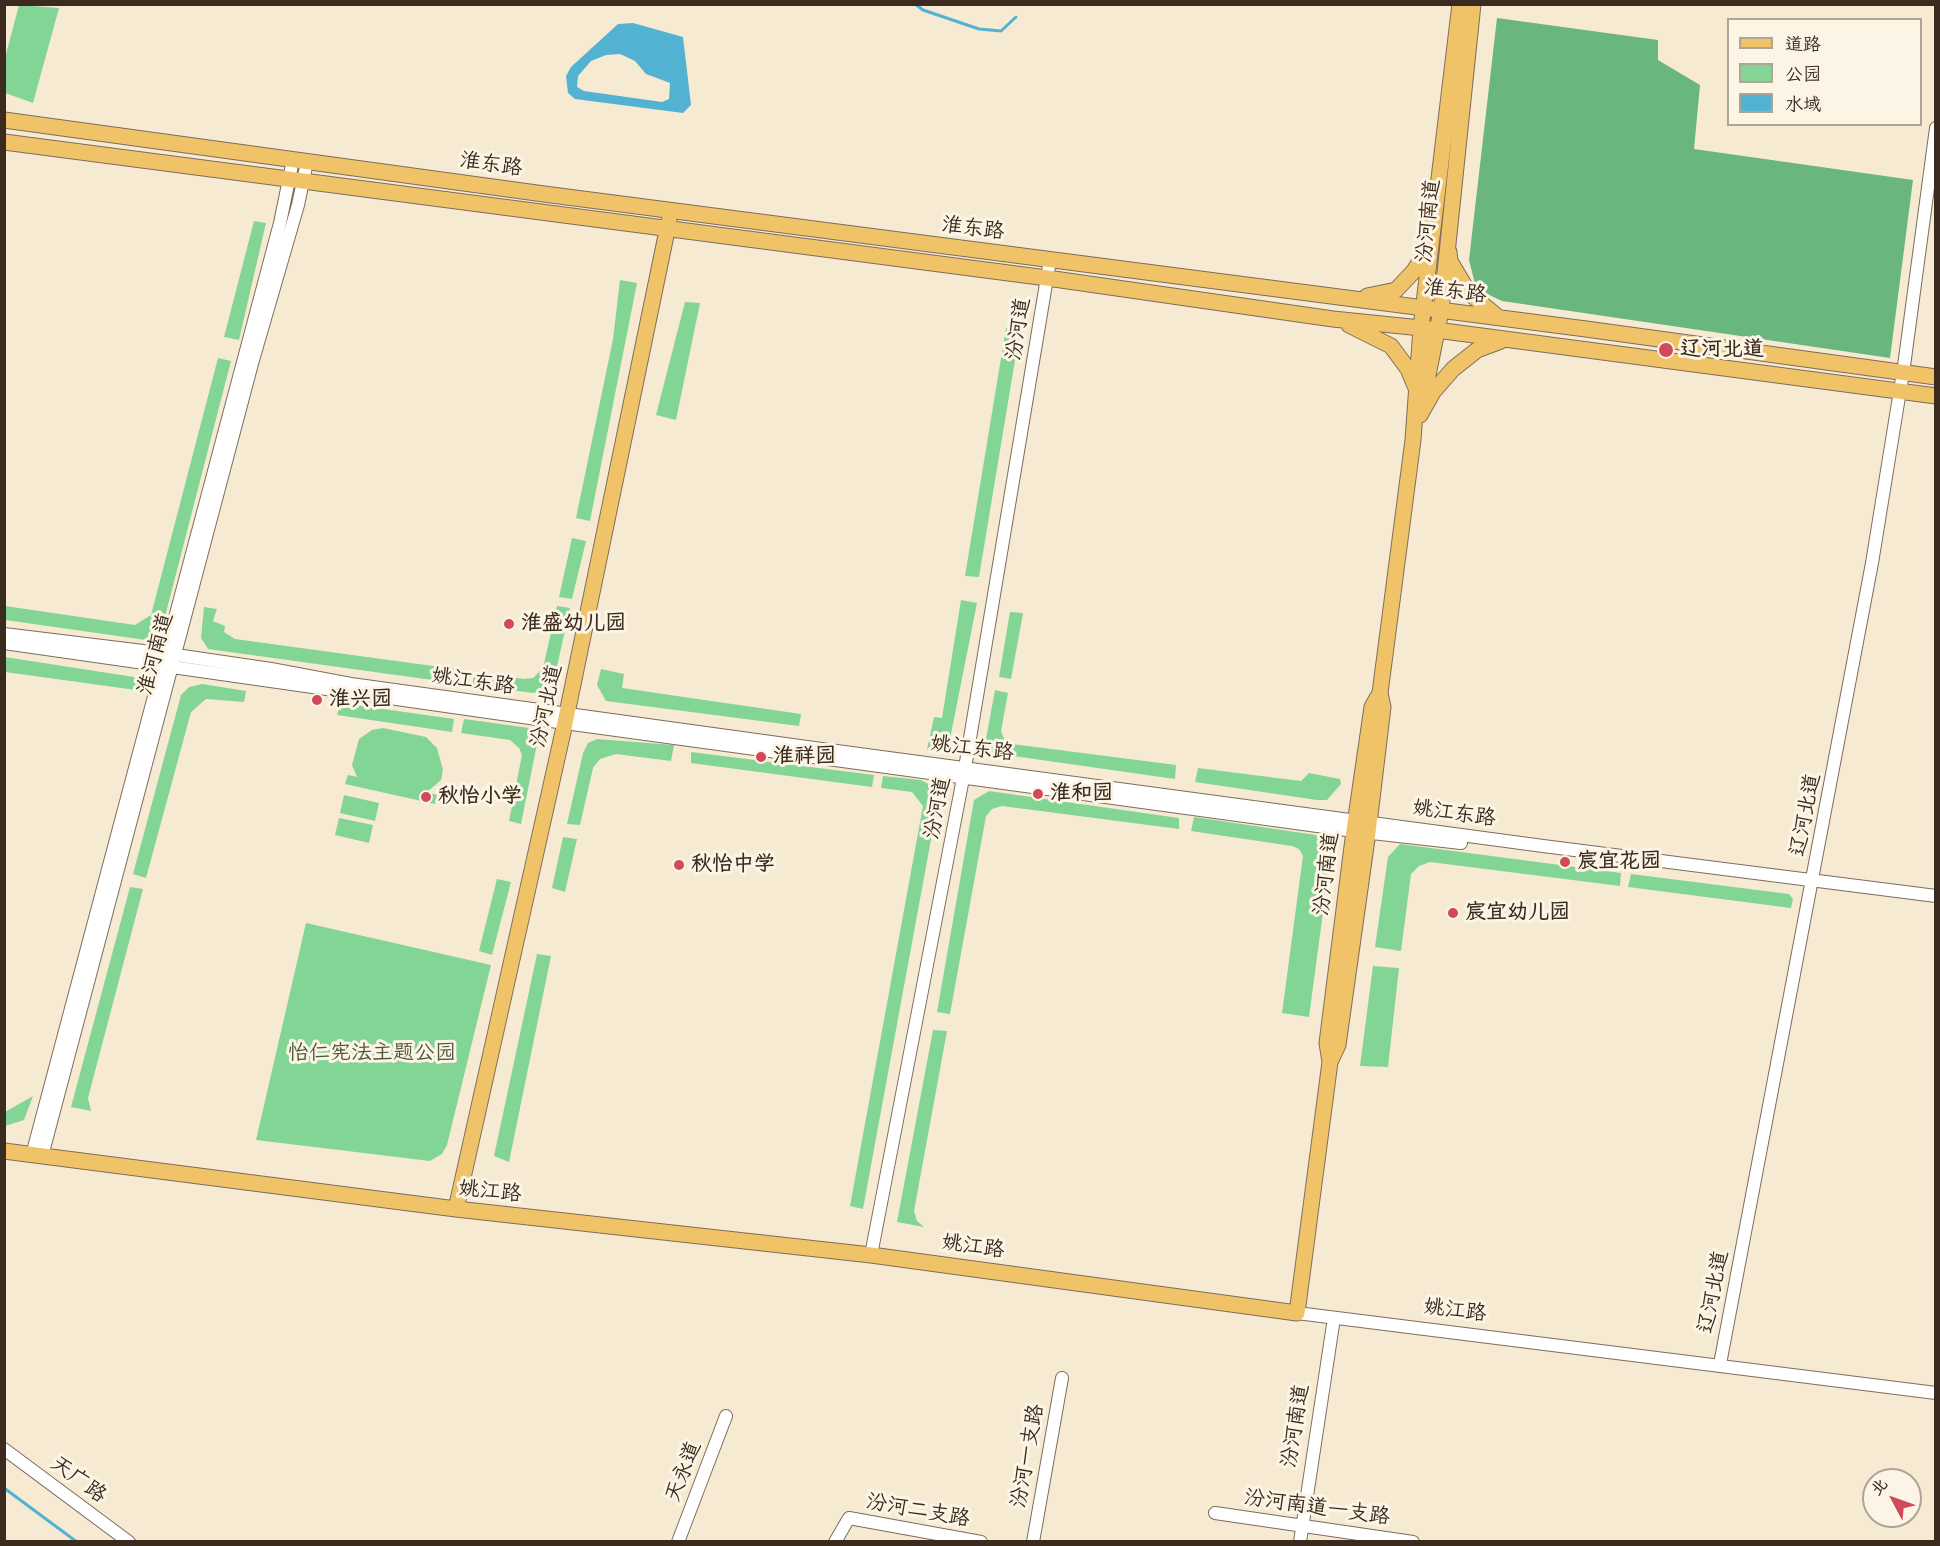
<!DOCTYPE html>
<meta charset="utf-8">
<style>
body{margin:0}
#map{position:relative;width:1940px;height:1546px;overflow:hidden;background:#f7ead3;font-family:"Balsamiq Sans","LXGW WenKai TC",sans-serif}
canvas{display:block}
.frame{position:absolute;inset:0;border:6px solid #3b2a1e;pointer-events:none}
.legend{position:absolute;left:1727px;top:18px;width:195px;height:108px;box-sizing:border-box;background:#fcf5e5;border:2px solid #afa495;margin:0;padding:8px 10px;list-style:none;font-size:18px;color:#3b2a1e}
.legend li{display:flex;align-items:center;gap:12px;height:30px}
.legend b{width:30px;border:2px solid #afa495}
.north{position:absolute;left:1862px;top:1468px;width:60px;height:60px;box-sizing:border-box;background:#fcf5e5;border:2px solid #afa495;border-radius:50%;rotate:311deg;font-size:16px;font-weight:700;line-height:24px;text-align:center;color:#3b2a1e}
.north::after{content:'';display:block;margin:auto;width:21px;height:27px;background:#d1495b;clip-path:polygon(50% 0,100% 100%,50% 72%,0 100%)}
</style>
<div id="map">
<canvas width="1940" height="1546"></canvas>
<div class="frame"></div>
<ul class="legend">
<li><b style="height:8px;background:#f1c369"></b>道路</li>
<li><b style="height:16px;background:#83d596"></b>公园</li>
<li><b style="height:16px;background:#53b2d1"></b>水域</li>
</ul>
<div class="north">北</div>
</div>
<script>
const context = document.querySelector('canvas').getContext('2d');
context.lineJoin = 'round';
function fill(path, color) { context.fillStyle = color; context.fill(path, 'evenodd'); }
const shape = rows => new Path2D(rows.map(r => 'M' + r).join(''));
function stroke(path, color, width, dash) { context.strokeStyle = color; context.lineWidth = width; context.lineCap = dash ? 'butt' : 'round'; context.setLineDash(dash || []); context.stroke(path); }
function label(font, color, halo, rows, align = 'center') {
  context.font = font + ' "Balsamiq Sans","LXGW WenKai TC",sans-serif'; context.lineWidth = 6; context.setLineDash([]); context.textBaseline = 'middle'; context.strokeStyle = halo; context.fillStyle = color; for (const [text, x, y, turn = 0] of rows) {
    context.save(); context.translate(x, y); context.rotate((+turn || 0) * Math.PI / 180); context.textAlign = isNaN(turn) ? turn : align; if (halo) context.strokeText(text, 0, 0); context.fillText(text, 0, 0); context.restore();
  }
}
fill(shape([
 [19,5,59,8,33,103,5,93,5,58],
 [254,221,266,223,239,340,224,337],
 [620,280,637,283,590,521,576,518,613,339],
 [685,302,700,303,676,420,656,415],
 [1006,328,1020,330,979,577,965,576],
 [218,358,231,361,161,632,157,637,146,640,5,620,5,606,135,625,151,615],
 [572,538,586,541,572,599,559,597],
 [961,600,977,603,949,744,945,751,927,750,934,717,942,718],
 [557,606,570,608,554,680,548,687,542,692,533,693,472,685,475,672,524,679,533,678,543,668],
 [204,607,217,609,213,621,225,626,224,632,235,639,455,669,454,683,208,649,201,638],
 [1010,612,1023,613,1011,679,999,677],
 [5,657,134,677,139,682,143,691,5,672],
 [601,669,624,674,622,688,801,714,799,726,606,701,597,685],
 [202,684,246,691,244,702,206,699,191,712,146,878,133,874,181,695,189,687],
 [995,690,1008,693,1001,731,1004,739,1012,744,1176,765,1175,779,992,753,986,749,986,739],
 [341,703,454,719,452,732,337,715],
 [464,719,529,728,538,739,521,824,509,821,522,755,519,748,510,740,461,733],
 [383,728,426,737,437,748,443,770,441,780,427,792,437,795,435,804,345,784,348,775,357,777,352,765,359,739,372,730],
 [597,739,674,745,671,761,616,754,600,759,593,768,580,825,567,824,583,753,588,743],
 [691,752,874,775,872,787,691,763],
 [1198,768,1301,781,1309,773,1340,779,1341,784,1327,800,1317,800,1195,782],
 [883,776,921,780,932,786,939,796,863,1209,850,1206,923,806,912,792,881,788],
 [989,791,1179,818,1179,829,1002,806,992,809,986,816,950,1014,937,1012,974,800],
 [344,795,379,803,375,821,340,813],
 [1194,817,1316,835,1329,846,1331,853,1309,1017,1282,1013,1303,856,1299,849,1292,846,1191,831],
 [339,818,373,825,369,843,335,835],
 [563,837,577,839,565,892,552,888],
 [1400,844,1621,873,1620,886,1430,862,1419,866,1411,874,1401,951,1375,947,1388,857],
 [1631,874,1789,894,1793,899,1791,908,1628,887],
 [497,879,511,882,492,955,479,951],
 [130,887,143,889,88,1098,91,1111,71,1107],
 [306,923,491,965,447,1145,442,1154,430,1161,256,1140],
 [537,954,551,956,509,1162,494,1156],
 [1373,966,1399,968,1388,1067,1360,1066],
 [933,1030,947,1031,914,1211,917,1221,924,1227,897,1222],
 [33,1096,24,1120,5,1126,5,1112]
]), '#83d596');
fill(shape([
 [1497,18,1658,40,1658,60,1700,85,1694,149,1913,180,1890,358,1502,301,1483,292,1475,284,1469,260]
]), '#6ab67f');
fill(shape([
 [633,23,683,37,691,105,683,113,575,99,568,93,566,76,571,67,618,24],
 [620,54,635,61,646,74,670,83,669,99,662,102,584,91,577,87,578,76,591,61,606,55]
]), '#53b2d1');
stroke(shape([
 [915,4,923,10,979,29,1001,31,1016,17],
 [4,1488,77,1542]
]), '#53b2d1', 3);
const minor = shape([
 [4,634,176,655,271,669,351,684,807,747,1543,846,1936,896],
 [4,643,565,723,1354,831,1461,843],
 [32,1155,280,223,293,160],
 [42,1156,253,360,298,205,307,162],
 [871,1255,965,768,1050,260],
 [1297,1313,1936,1393],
 [1720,1364,1872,563,1904,366,1936,128],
 [4,1449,129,1542],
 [1215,1513,1413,1542],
 [678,1542,726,1416],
 [835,1542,849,1518,981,1542],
 [1033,1542,1062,1378],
 [1300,1542,1334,1318]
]);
const major = shape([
 [4,120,544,194,1586,329,1936,377],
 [4,142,1047,278,1333,319,1421,328,1936,396],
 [1449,252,1450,261,1469,293,1498,317],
 [1367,296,1396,290,1414,271,1428,248],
 [1349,325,1391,346,1408,369,1416,388],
 [1425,390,1441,311,1473,4],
 [1420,415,1433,392,1453,369,1477,350,1501,341],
 [1330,1062,1327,1043,1354,831,1372,707,1380,693,1413,440,1421,328,1460,4],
 [4,1151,456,1209,871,1255,1297,1313,1330,1062,1338,1045,1368,832,1383,707,1380,693],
 [456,1209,565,723,669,221]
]);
stroke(minor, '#7d6d5d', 14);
stroke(major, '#7d6d5d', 17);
stroke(minor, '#fff', 12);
stroke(major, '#f1c369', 15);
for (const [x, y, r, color] of [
 [1666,350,8,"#d1495b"],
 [509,624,6,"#d1495b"],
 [317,700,6,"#d1495b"],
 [761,757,6,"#d1495b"],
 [1038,794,6,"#d1495b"],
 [426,797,6,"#d1495b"],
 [1565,862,6,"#d1495b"],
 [679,865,6,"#d1495b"],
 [1453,913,6,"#d1495b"]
]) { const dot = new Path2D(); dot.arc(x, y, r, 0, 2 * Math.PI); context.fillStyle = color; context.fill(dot); stroke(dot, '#fcf5e5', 2); }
label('21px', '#3b2a1e', '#fcf5e5', [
 ["淮东路",491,165,8],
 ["汾河南道",1429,221,-84],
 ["淮东路",973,229,7],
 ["淮东路",1455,292,8],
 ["汾河道",1019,329,-81],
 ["淮河南道",156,654,-75],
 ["姚江东路",473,682,8],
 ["汾河北道",547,706,-78],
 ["姚江东路",972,749,7],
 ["汾河道",938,808,-79],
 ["姚江东路",1454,814,8],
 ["辽河北道",1806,815,-79],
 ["汾河南道",1327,874,-83],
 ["姚江路",490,1192,6],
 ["姚江路",973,1247,8],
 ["辽河北道",1714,1292,-79],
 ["姚江路",1455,1311,7],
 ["汾河南道",1296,1426,-81],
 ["汾河一支路",1028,1456,-80],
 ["天永道",684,1472,-69],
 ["天广路",78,1480,36],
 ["汾河南道一支路",1317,1508,8],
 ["汾河二支路",918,1511,10]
]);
label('bold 21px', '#3b2a1e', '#fcf5e5', [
 ["辽河北道",1680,350],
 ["淮盛幼儿园",521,624],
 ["淮兴园",329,700],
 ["淮祥园",773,757],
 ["淮和园",1050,794],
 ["秋怡小学",438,797],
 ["宸宜花园",1577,862],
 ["秋怡中学",691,865],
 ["宸宜幼儿园",1465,913]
], 'left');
label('21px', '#4d553c', '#fcf5e5', [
 ["怡仁宪法主题公园",372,1054]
]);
</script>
